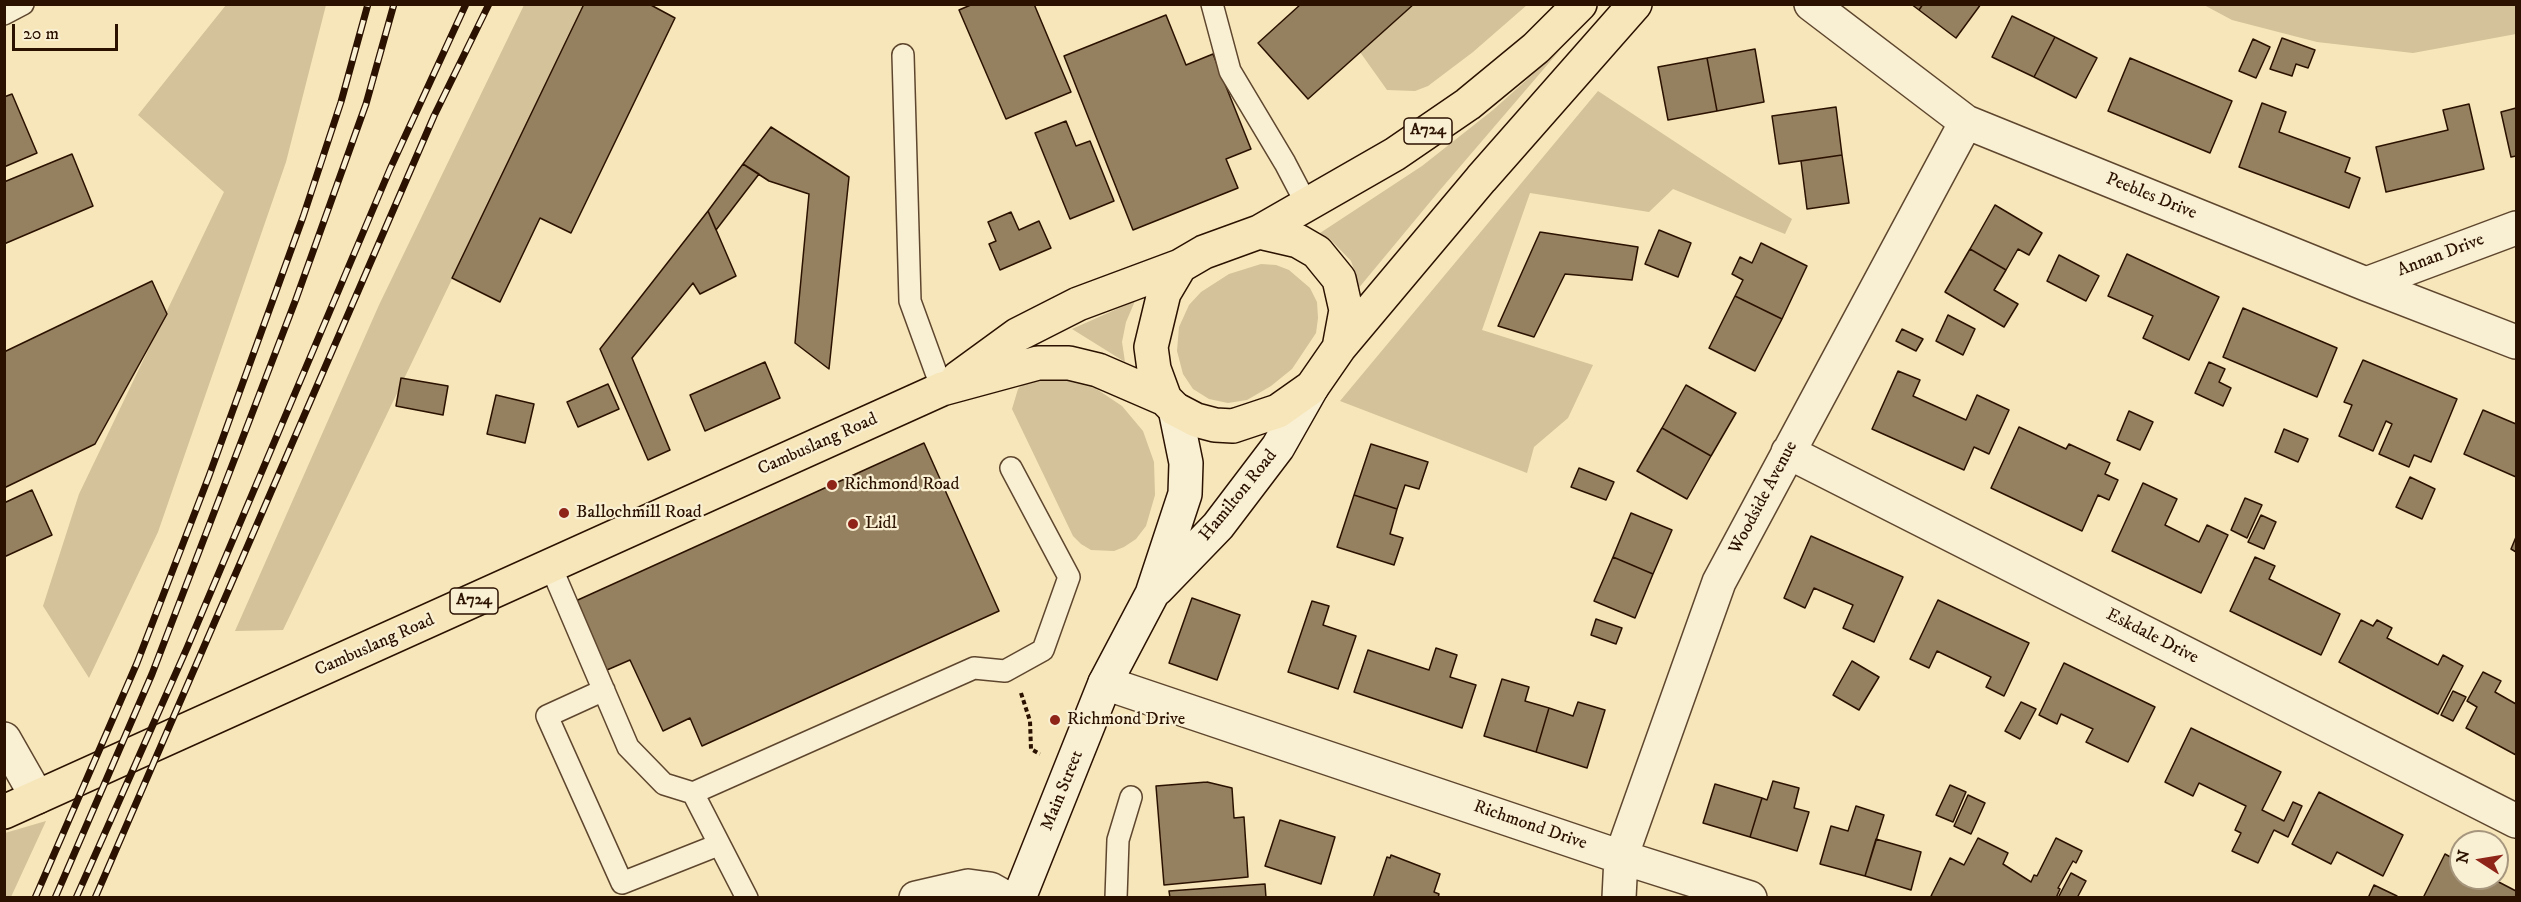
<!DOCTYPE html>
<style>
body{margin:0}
#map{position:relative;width:2521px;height:902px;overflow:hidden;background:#f6e6b9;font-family:"IM FELL DW Pica",serif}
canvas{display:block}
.frame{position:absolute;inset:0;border:6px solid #2b1100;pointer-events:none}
.north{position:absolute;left:2449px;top:830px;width:60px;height:60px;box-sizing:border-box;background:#f9efd2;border:2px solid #a7967e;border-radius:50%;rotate:282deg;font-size:16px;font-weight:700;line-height:24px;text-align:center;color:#2b1100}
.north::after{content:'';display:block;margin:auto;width:21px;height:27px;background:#8f2418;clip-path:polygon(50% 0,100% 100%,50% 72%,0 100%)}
.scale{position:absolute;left:12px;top:24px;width:106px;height:27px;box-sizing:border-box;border:3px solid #2b1100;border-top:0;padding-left:8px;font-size:18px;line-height:21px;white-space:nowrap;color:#2b1100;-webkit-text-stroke:4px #f9efd2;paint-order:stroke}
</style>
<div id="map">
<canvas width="2521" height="902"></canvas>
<div class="frame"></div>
<div class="north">N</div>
<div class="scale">20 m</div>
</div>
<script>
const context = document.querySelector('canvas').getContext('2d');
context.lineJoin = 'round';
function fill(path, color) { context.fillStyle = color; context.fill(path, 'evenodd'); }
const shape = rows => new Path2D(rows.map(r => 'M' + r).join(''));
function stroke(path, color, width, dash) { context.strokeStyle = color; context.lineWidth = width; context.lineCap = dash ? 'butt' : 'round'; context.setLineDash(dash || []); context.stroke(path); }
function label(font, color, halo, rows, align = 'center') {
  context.font = font + ' "IM FELL DW Pica",serif'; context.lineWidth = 4.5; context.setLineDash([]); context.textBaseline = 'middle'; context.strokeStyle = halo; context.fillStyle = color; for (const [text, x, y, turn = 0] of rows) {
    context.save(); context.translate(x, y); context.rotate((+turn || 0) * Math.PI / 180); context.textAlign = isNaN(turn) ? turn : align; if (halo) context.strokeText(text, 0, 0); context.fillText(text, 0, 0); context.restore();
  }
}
fill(shape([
 [226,5,326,5,286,162,158,532,89,678,43,606,79,494,224,192,138,115],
 [524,5,584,5,283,630,235,631,379,305],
 [1414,5,1527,5,1473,52,1428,86,1415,91,1387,90,1360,52],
 [2204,5,2516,5,2516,34,2413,53,2317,42,2232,20],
 [1560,50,1440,190,1357,290,1356,275,1351,261,1331,240,1317,235,1422,166,1493,110],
 [1598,91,1792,219,1785,234,1673,189,1649,212,1530,193,1482,330,1593,365,1568,418,1534,447,1527,473,1340,401],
 [1261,264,1276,265,1289,270,1310,288,1317,302,1318,318,1316,333,1292,369,1271,386,1247,400,1228,403,1209,399,1193,389,1183,374,1177,351,1179,327,1189,305,1201,292,1229,274],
 [1135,301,1126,322,1122,342,1125,362,1072,329],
 [1038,379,1063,380,1095,388,1122,406,1143,431,1154,462,1155,495,1146,526,1136,539,1124,547,1114,551,1091,550,1081,544,1073,536,1012,409,1018,389,1024,383],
 [46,821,11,897,5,897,5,833]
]), '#d3c29a');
const building = shape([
 [584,4,649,4,675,18,571,233,540,218,500,302,452,278,584,4],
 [973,4,1034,4,1071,92,1006,119,959,10,973,4],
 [1301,4,1414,4,1308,99,1258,43,1301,4],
 [1911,4,1923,4,1919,10,1911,4],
 [1923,4,1981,4,1956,38,1919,10,1923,4],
 [1166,15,1186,65,1213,54,1251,149,1226,159,1238,188,1133,230,1064,56,1166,15],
 [2012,16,2055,37,2034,77,1992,57,2012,16],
 [2055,37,2097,58,2076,98,2034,77,2055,37],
 [2282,38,2315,50,2308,68,2296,64,2292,76,2270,69,2282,38],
 [2253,39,2270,47,2256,78,2239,71,2253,39],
 [1755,49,1764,102,1717,111,1707,58,1755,49],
 [1707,58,1717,111,1668,120,1658,67,1707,58],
 [2130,58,2232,101,2210,153,2108,111,2130,58],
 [12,94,37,153,4,167,4,97,12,94],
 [2262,103,2286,112,2279,132,2350,158,2345,172,2360,178,2349,208,2239,167,2262,103],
 [2469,104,2484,169,2386,192,2376,147,2448,130,2443,110,2469,104],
 [1836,107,1842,155,1779,164,1772,116,1836,107],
 [2516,108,2516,156,2511,157,2501,112,2516,108],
 [1066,121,1076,146,1090,141,1114,201,1070,219,1035,133,1066,121],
 [771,127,849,177,829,369,795,343,809,194,769,181,743,164,771,127],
 [72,154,93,206,4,244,4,182,72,154],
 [1842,155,1849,203,1807,209,1801,161,1842,155],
 [743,164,759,174,716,230,708,211,743,164],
 [1995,205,2042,233,2029,255,2018,249,2006,270,1970,249,1995,205],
 [708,211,736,276,700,294,693,283,632,358,670,450,648,460,600,349,708,211],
 [1011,212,1019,230,1039,221,1051,248,1000,270,989,244,996,241,988,222,1011,212],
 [1659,230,1691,243,1678,277,1645,264,1659,230],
 [1540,232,1638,247,1632,280,1565,274,1534,337,1498,326,1540,232],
 [1761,243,1807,266,1782,319,1735,296,1743,280,1732,274,1740,257,1752,263,1761,243],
 [1970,249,2006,270,1994,290,2018,304,2004,327,1945,292,1970,249],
 [2127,254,2219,297,2189,360,2143,338,2153,316,2108,296,2127,254],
 [2059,255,2099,276,2086,301,2047,281,2059,255],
 [152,281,167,314,95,444,4,488,4,352,152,281],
 [1735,296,1782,319,1755,371,1709,348,1735,296],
 [2243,308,2337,348,2317,397,2223,357,2243,308],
 [1948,315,1975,329,1963,355,1936,341,1948,315],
 [1902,329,1923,339,1916,351,1896,341,1902,329],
 [2363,360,2457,399,2431,462,2414,455,2409,467,2379,454,2392,424,2386,421,2373,451,2339,436,2352,405,2344,402,2363,360],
 [765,362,780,398,705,431,690,395,765,362],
 [2209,362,2225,369,2219,382,2231,388,2223,406,2195,393,2209,362],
 [1898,371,1920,380,1913,396,1966,420,1977,395,2009,410,1989,454,1974,447,1964,470,1872,429,1898,371],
 [401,378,448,386,443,415,396,406,401,378],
 [608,384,619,409,578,427,567,402,608,384],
 [1686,385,1736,413,1711,456,1662,428,1686,385],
 [496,395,534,404,525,443,487,434,496,395],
 [2483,410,2516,424,2516,477,2464,454,2483,410],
 [2129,411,2153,422,2140,450,2117,440,2129,411],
 [2019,427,2066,449,2069,444,2110,463,2105,474,2118,480,2109,500,2098,495,2082,531,1991,488,2019,427],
 [1662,428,1711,456,1687,499,1637,471,1662,428],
 [2284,429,2308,439,2298,462,2275,452,2284,429],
 [924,443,999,611,702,746,690,718,663,731,630,660,600,673,569,604,924,443],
 [1371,444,1428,462,1419,489,1405,485,1397,509,1354,495,1371,444],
 [1579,468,1614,482,1606,500,1571,487,1579,468],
 [2410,477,2435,489,2422,519,2396,507,2410,477],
 [2143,483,2177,499,2165,525,2199,542,2207,525,2228,535,2201,593,2112,551,2143,483],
 [32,490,52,535,4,557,4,503,32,490],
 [1354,495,1397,509,1390,534,1403,538,1394,565,1337,547,1354,495],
 [2245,498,2262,505,2247,538,2231,530,2245,498],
 [1631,513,1672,530,1653,574,1613,557,1631,513],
 [2261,515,2276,522,2264,549,2248,542,2261,515],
 [1811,536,1903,577,1874,642,1843,628,1853,605,1814,588,1805,608,1784,598,1811,536],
 [2516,537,2516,552,2511,549,2516,537],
 [1613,557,1653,574,1635,618,1594,601,1613,557],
 [2255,557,2275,566,2269,579,2340,614,2321,655,2230,611,2255,557],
 [1192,598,1240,615,1217,680,1169,663,1192,598],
 [1938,600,2029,643,2004,696,1986,687,1991,677,1937,651,1929,668,1910,659,1938,600],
 [1312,601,1329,606,1323,625,1356,636,1338,689,1288,672,1312,601],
 [1596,619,1622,628,1616,644,1591,635,1596,619],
 [2361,620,2373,626,2377,620,2392,628,2387,638,2438,665,2443,655,2463,666,2438,714,2339,662,2361,620],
 [1436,648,1457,655,1450,677,1476,685,1462,728,1354,692,1368,650,1429,670,1436,648],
 [1852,661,1879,677,1859,710,1833,695,1852,661],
 [2064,663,2155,707,2128,762,2086,742,2093,729,2061,714,2057,724,2039,715,2064,663],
 [2483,672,2501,681,2495,692,2516,704,2516,755,2466,728,2477,707,2467,701,2483,672],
 [1502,679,1529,687,1525,701,1549,708,1536,752,1484,736,1502,679],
 [2453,691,2466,697,2453,721,2441,715,2453,691],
 [1578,702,1605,710,1587,768,1536,752,1549,708,1573,716,1578,702],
 [2021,702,2036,709,2020,739,2005,731,2021,702],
 [2191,728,2281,772,2262,810,2284,821,2293,802,2302,806,2288,837,2274,830,2258,863,2232,851,2241,833,2235,830,2246,806,2199,783,2193,796,2165,782,2191,728],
 [1773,781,1799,788,1794,808,1809,812,1797,851,1750,837,1762,798,1767,800,1773,781],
 [1207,782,1232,788,1234,818,1244,817,1248,877,1164,885,1156,786,1207,782],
 [1715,784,1762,798,1750,837,1703,823,1715,784],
 [1950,785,1966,792,1953,822,1936,815,1950,785],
 [2319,792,2403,835,2383,876,2337,852,2331,864,2292,844,2319,792],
 [1968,795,1985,803,1971,834,1954,826,1968,795],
 [1856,806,1884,815,1865,876,1820,864,1831,826,1848,831,1856,806],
 [1280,820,1335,837,1321,884,1265,866,1280,820],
 [1978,838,2008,853,2003,864,2031,882,2034,875,2037,876,2056,838,2082,851,2076,863,2073,861,2058,888,2060,889,2056,898,1935,898,1931,896,1950,858,1964,865,1978,838],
 [1876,839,1921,852,1911,890,1865,876,1876,839],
 [2445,854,2461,863,2461,878,2491,878,2516,891,2516,898,2423,898,2445,854],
 [1391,855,1440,874,1434,892,1439,894,1438,898,1373,898,1387,857,1390,858,1391,855],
 [2071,873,2086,881,2077,898,2058,898,2071,873],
 [1265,884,1266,898,1170,898,1169,891,1265,884],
 [2374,885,2397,896,2396,898,2368,898,2374,885]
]);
fill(building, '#958060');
stroke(building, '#2b1100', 1.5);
const service = shape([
 [1212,4,1230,71,1285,163,1307,205],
 [4,14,23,4],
 [903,55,910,301,942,389],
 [551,567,628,747,664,784,693,793,974,668,1005,671,1043,650,1069,577,1011,468],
 [604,690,547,716,622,883,718,845],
 [693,793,747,898],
 [1116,898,1118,840,1131,797]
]);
const minor = shape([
 [1811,4,1966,122,2366,284,2516,342],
 [2366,284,2516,228],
 [1788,452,2516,821],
 [1105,683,1621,857,1750,898],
 [4,739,37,797],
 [916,898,968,886,990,889,1006,898],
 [1619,898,1621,857,1719,582,1966,122]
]);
const secondary = shape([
 [1157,589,1218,526,1278,447,1312,387],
 [1019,898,1105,683,1152,594,1185,494,1186,463,1175,409]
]);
const primary = shape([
 [1580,4,1536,48,1468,104,1395,154,1259,232,1204,252,1180,266,1164,293,1151,347,1154,369,1165,399,1175,409,1196,420,1215,425,1233,426,1278,411,1312,387,1339,348,1481,179,1635,4],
 [1259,232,1298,241,1317,252,1339,279,1346,310,1339,348],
 [958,378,1017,335,1078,304,1180,266],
 [4,812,942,389,1038,363,1069,363,1098,370,1165,399]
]);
stroke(service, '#5e462e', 24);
stroke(minor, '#5e462e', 36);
stroke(secondary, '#2b1100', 36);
stroke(primary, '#2b1100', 36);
stroke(shape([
 [1021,693,1030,721,1031,749,1040,754]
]), '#2b1100', 4, [4.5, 3]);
stroke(service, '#f9efd2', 21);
stroke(minor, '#f9efd2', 33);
stroke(secondary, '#f9efd2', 33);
stroke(primary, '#f6e6b9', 33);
const rail = shape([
 [35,898,137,663,209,476,303,217,341,102,368,4],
 [55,898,152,674,296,299,366,104,394,4],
 [76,898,187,648,390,169,466,4],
 [95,898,434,116,489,4]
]);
stroke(rail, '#2b1100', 7);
stroke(rail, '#f9efd2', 4.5, [14]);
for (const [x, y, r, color] of [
 [832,485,6,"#8f2418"],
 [564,513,6,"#8f2418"],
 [853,524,6,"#8f2418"],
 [1055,720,6,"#8f2418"]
]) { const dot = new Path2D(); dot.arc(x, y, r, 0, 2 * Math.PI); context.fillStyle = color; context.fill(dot); stroke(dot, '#f9efd2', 2); }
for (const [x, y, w] of [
 [1428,131,48],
 [474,601,48]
]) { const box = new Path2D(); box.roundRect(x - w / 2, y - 13, w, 26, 4.5); context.fillStyle = '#f9efd2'; context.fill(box); stroke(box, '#2b1100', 1.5); }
label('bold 16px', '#2b1100', null, [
 ["A724",1428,131],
 ["A724",474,601]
]);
label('18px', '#2b1100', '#f9efd2', [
 ["Peebles Drive",2151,197,22],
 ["Annan Drive",2441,256,-21],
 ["Cambuslang Road",818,445,-24],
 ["Hamilton Road",1239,496,-51],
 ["Woodside Avenue",1764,498,-62],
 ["Eskdale Drive",2152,637,27],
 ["Cambuslang Road",375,646,-24],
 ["Main Street",1063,791,-68],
 ["Richmond Drive",1530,826,19]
]);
label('18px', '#2b1100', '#f9efd2', [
 ["Richmond Road",844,485],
 ["Ballochmill Road",576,513],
 ["Lidl",865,524],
 ["Richmond Drive",1067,720]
], 'left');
</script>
